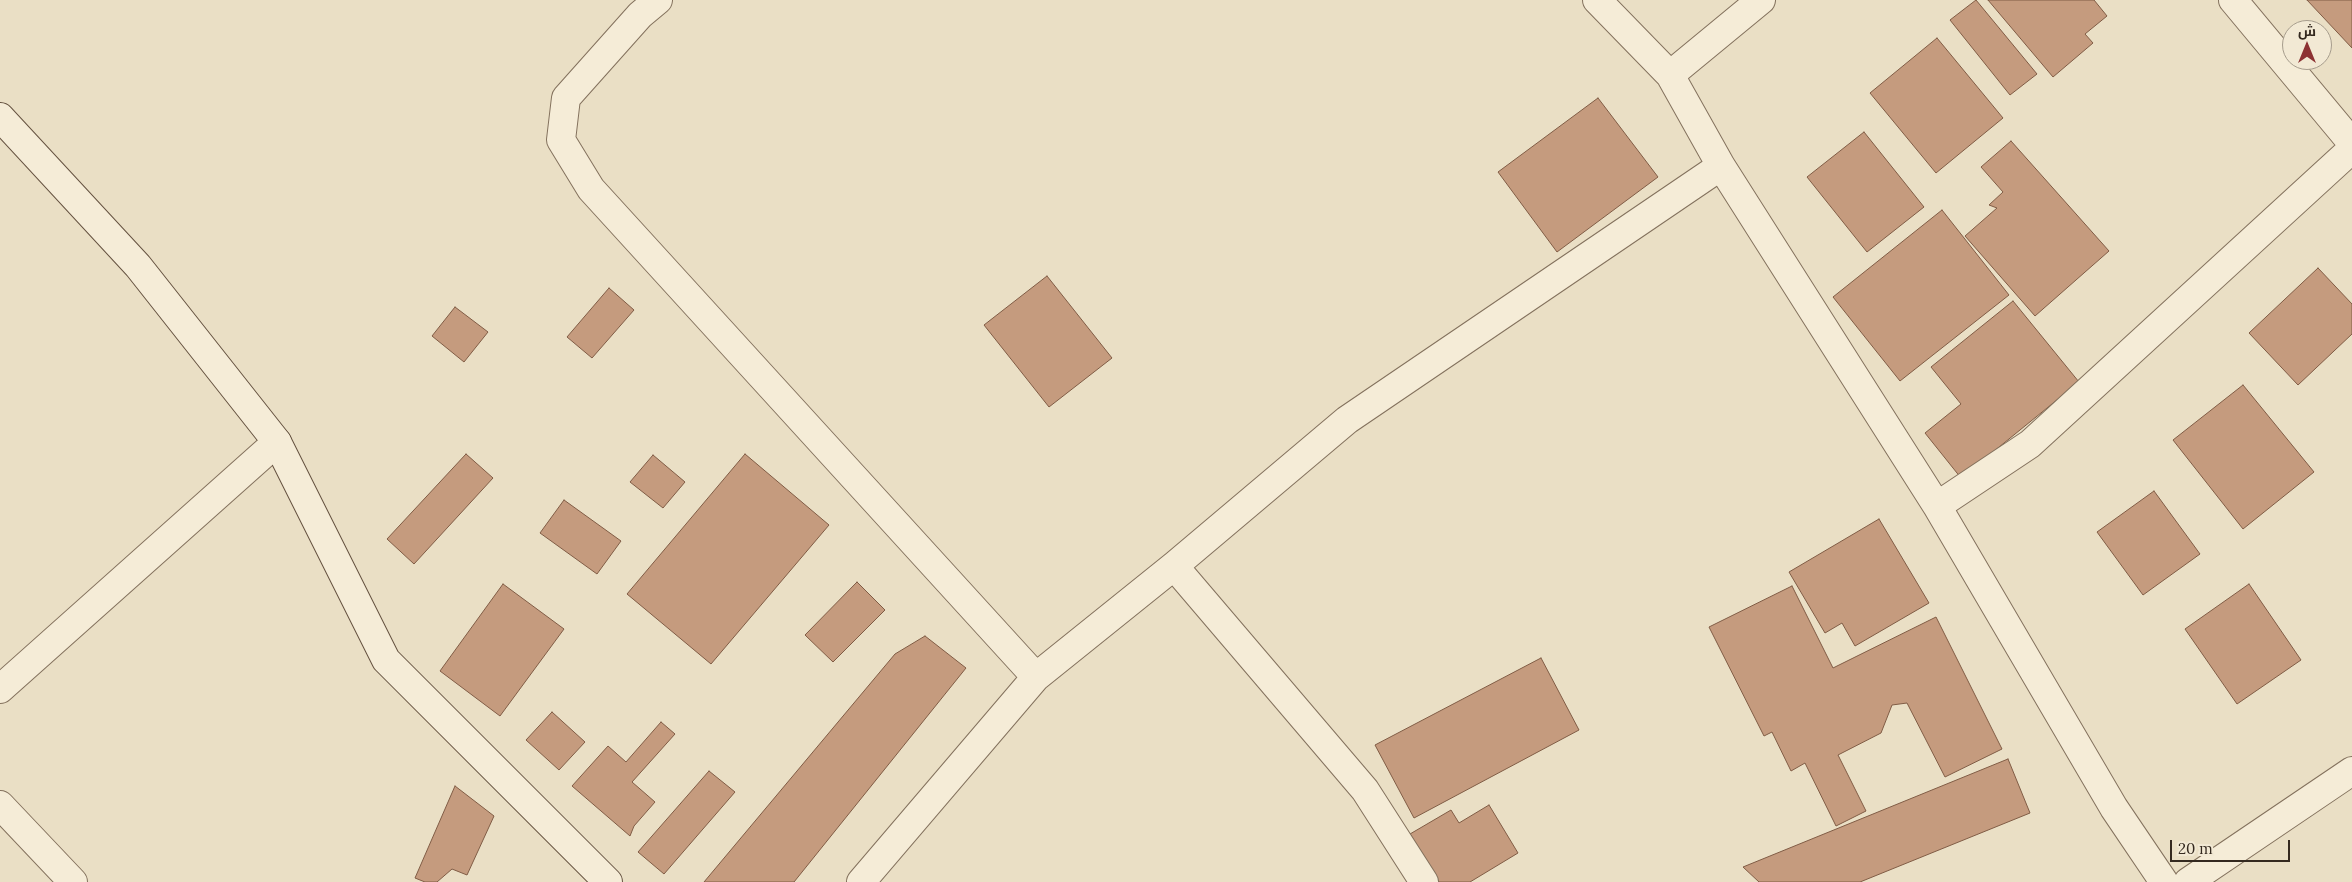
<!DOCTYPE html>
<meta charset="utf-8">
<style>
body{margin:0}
#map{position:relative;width:2352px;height:882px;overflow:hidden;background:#eadfc5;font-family:Lora,Cairo,serif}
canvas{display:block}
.north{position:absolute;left:2282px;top:20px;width:50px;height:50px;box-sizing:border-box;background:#f2e9d4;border:1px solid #a69c8c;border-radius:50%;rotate:0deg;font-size:14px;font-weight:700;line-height:20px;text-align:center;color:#34291f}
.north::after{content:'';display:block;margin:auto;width:18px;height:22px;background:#8d3233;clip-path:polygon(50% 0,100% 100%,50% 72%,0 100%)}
.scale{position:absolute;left:2170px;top:840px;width:120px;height:22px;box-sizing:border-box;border:2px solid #34291f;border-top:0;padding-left:6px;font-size:15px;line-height:18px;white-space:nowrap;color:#34291f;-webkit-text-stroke:4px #f2e9d4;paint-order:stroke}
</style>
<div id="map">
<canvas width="2352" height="882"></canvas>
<div class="north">ش</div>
<div class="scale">20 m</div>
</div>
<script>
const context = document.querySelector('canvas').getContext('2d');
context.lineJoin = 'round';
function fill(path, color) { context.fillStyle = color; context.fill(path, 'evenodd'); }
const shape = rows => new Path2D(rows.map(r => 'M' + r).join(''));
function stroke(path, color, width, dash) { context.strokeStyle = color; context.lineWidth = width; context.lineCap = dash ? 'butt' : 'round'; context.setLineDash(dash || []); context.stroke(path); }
const building = shape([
 [1976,0,2037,74,2010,95,1950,20,1976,0],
 [1988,0,2094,0,2107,16,2085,34,2093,43,2053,77,1988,0],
 [2307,0,2352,0,2352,48,2307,0],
 [1937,38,2003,118,1936,173,1870,93,1937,38],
 [1598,98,1658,177,1557,252,1498,172,1598,98],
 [1864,132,1924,207,1867,252,1807,177,1864,132],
 [2011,141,2109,251,2035,316,1965,236,1997,208,1989,205,2003,192,1981,167,2011,141],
 [1942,210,2009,295,1900,381,1833,297,1942,210],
 [2318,268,2352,304,2352,334,2298,385,2249,333,2318,268],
 [1047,276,1112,358,1049,407,984,325,1047,276],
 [609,288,634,310,592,358,567,337,609,288],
 [2013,301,2079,382,1961,478,1925,433,1961,404,1931,367,2013,301],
 [455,307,488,332,464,362,432,336,455,307],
 [2243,385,2314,472,2243,529,2173,440,2243,385],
 [466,454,493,478,414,564,387,539,466,454],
 [745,454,829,525,711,664,627,594,745,454],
 [653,455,685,482,663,508,630,482,653,455],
 [2154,491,2200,554,2143,595,2097,532,2154,491],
 [564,500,621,541,597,574,540,533,564,500],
 [1879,519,1929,603,1855,646,1842,623,1825,633,1789,572,1879,519],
 [857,582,885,610,833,662,805,635,857,582],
 [503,584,564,629,500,716,440,671,503,584],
 [2249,584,2301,660,2237,704,2185,629,2249,584],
 [1792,586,1833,668,1936,617,2002,749,1945,777,1907,703,1892,705,1881,733,1838,755,1866,811,1836,826,1805,763,1791,771,1772,732,1764,736,1709,627,1792,586],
 [925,636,966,668,794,882,704,882,895,654,925,636],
 [1541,658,1579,730,1414,818,1375,745,1541,658],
 [552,712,585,742,559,770,526,740,552,712],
 [661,722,675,734,632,782,655,802,634,826,630,836,572,786,608,746,626,762,661,722],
 [2008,759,2030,813,1860,882,1759,882,1743,867,2008,759],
 [709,771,735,792,664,874,638,852,709,771],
 [455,786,494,816,467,875,452,869,437,882,425,882,415,878,455,786],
 [1489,805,1518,853,1470,882,1439,882,1410,834,1451,810,1459,823,1489,805]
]);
fill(building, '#c59b7e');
stroke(building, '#805c45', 1);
const street = shape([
 [658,0,640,15,566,98,561,140,591,189,1036,677],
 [1597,0,1670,75,1721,166,1937,506,2114,808,2164,882],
 [2233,0,2352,143],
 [1670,75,1761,0],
 [1937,506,2030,444,2352,149],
 [1174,566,1365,790,1424,882],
 [0,689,277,442],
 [0,805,73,882],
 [861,882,1036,677,1174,566,1347,420,1721,166],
 [2188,882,2352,771]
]);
const secondary = shape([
 [0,117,138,266,277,442,386,660,608,882]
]);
stroke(street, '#83715d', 30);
stroke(secondary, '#655240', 30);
stroke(street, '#f5ecd7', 28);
stroke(secondary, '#f5ecd7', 28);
</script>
